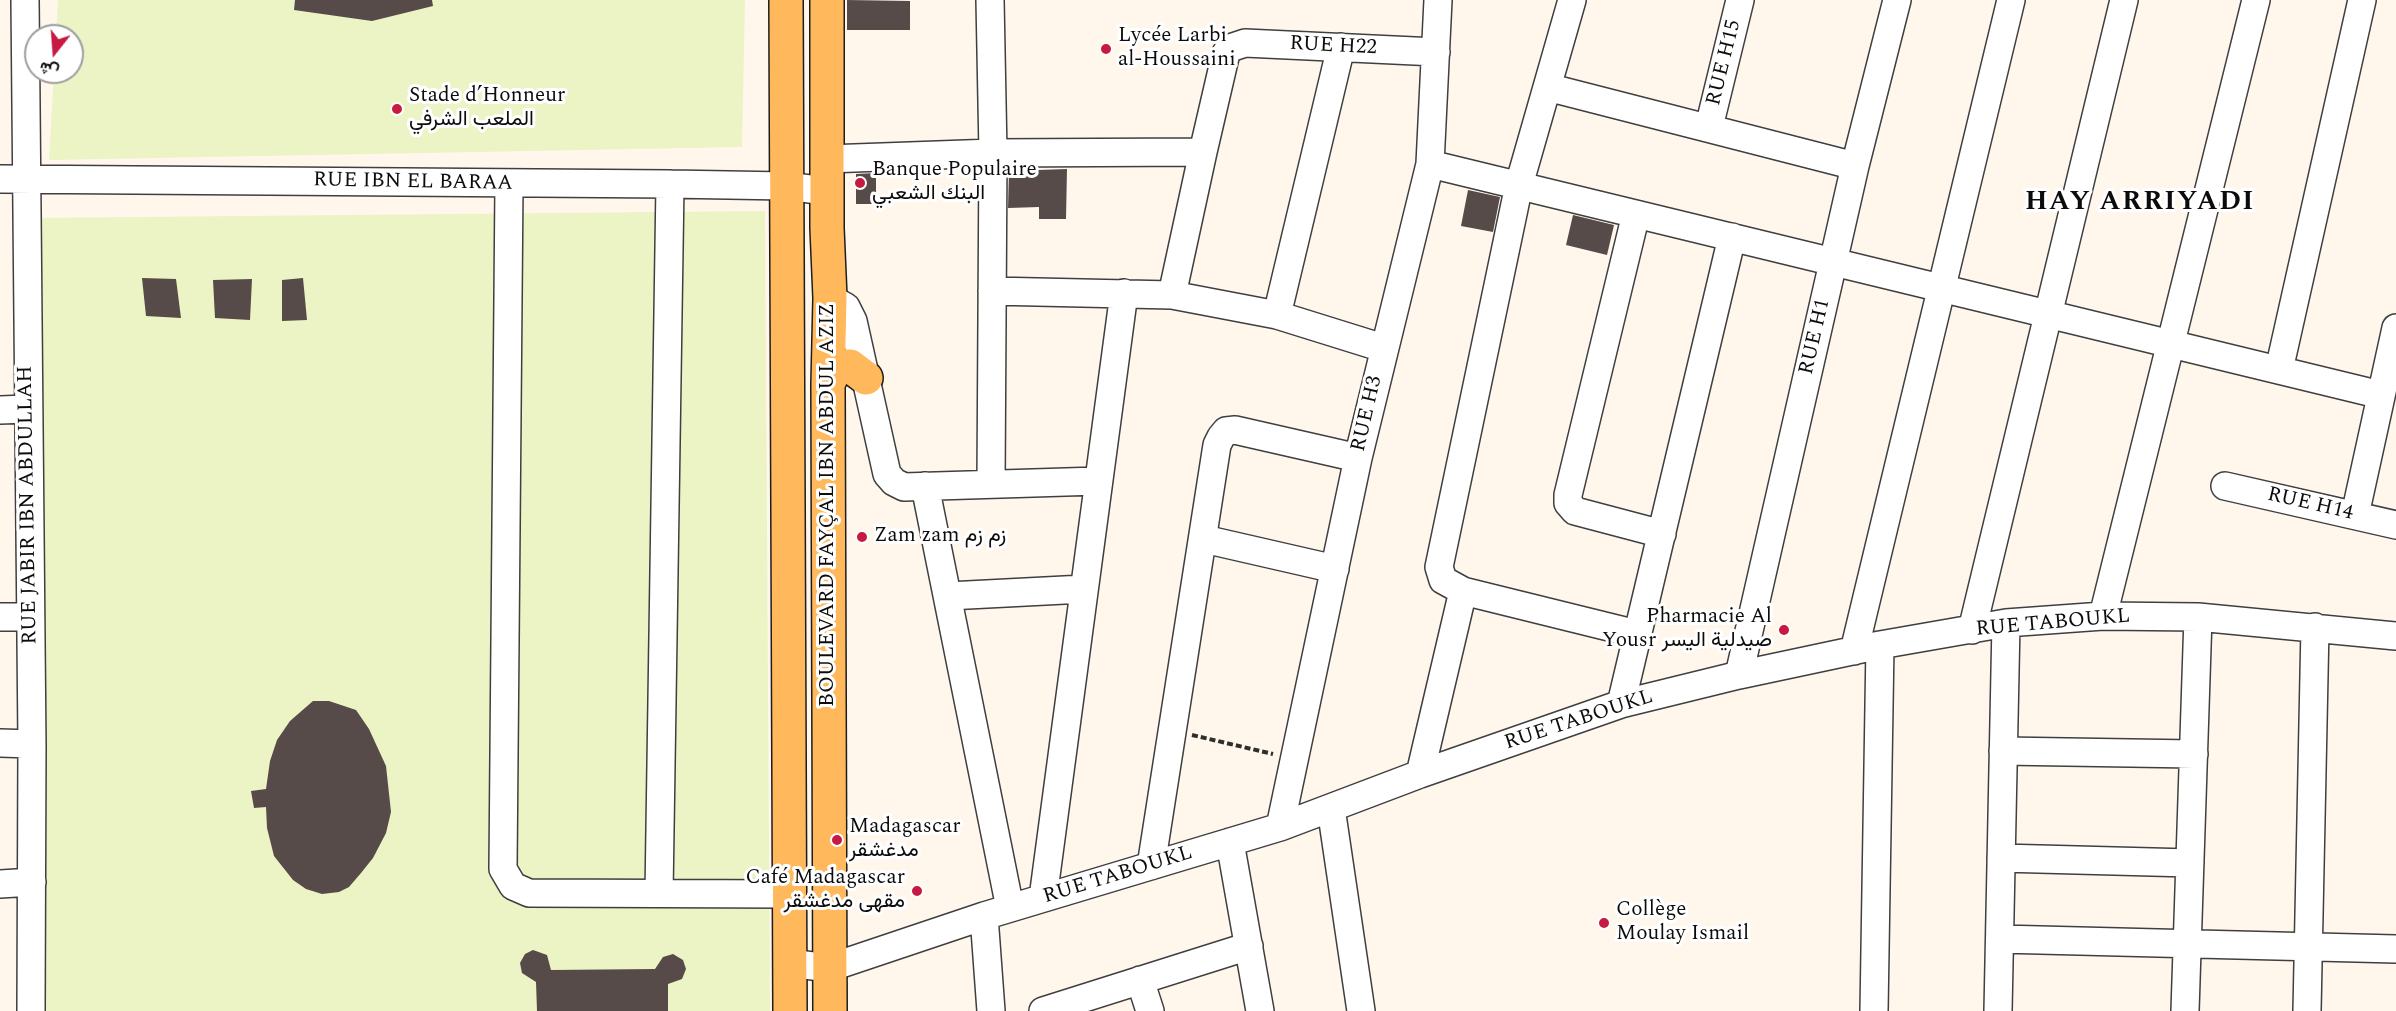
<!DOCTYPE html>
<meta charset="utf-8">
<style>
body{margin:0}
#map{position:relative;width:2396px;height:1011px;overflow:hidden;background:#fff7ec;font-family:Spectral,Vazirmatn,serif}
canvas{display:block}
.north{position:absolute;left:24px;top:24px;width:60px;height:60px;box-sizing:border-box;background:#fff;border:2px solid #9e9e9e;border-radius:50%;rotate:197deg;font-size:16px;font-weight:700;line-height:24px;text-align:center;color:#0c0c0c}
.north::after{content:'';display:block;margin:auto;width:21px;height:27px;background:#c71a43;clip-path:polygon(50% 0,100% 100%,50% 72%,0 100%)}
</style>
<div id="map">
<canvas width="2396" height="1011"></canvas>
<div class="north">ش</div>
</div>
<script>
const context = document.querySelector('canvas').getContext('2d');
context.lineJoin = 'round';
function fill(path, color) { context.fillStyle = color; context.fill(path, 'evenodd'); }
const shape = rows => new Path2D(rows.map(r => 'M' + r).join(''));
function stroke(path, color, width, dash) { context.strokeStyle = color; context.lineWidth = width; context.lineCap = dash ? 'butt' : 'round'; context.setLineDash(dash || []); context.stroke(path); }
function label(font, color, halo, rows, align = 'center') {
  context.font = font + ' Spectral,Vazirmatn,serif'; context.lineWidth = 6; context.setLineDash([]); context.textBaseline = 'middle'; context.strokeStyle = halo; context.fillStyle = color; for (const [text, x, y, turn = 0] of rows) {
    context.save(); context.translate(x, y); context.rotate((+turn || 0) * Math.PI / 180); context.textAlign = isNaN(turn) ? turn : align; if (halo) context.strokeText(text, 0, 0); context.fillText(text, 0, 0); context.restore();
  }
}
fill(shape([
 [58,0,745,0,742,147,49,160,54,72,72,72,72,36,56,36],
 [765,211,770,1011,38,1011,36,218]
]), '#ecf3c5');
fill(shape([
 [295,0,432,0,433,6,372,21,294,10],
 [847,0,910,1,910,30,847,30],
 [1067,169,1066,219,1039,219,1039,207,1008,208,1009,171],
 [876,173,876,204,856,204,856,174],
 [1468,190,1500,197,1493,232,1461,226],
 [1573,215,1614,225,1607,255,1566,245],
 [142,278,176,279,181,318,146,316],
 [303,278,307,320,282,321,282,280],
 [252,279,250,320,215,318,213,280],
 [313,701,329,701,356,710,369,729,386,766,391,812,386,833,373,858,361,873,349,887,339,892,322,894,306,889,293,880,274,856,267,828,266,807,254,808,251,791,266,789,270,761,277,740,290,721],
 [533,950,547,955,551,970,655,969,663,957,673,954,683,960,686,969,682,979,668,984,668,1011,537,1011,536,982,522,973,520,963,525,954]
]), '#564b48');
const minor = shape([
 [25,0,32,744,31,1011],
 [990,0,993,153,991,484],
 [1572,0,1519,185,1439,567,1443,580,1463,591,1637,634],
 [1547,87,1855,166],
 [1709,127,1740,0],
 [827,159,993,153,1203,152],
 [1430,164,2381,395],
 [0,179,670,184,786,186,826,191],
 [509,184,503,869,513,886,529,893,788,894],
 [1636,214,1568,495,1568,503,1575,511,1662,534],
 [992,291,1172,295,1277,315,1383,348],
 [1172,295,1203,152,1226,53,1230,48,1245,43,1436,52],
 [830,298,846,307,853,321,887,474,894,482,904,487,1098,481],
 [1277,315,1341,47],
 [2279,370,2362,0],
 [0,410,27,409],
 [925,486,1010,908],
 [2225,486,2396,525],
 [2355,515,2396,328],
 [1204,539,1335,569],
 [948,596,1084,589],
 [2103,616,2256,0],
 [0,617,30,617],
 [1972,630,2124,0],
 [1854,651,2011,0],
 [1739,675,1855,166,1897,0],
 [1621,704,1732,237],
 [0,743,32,744],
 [2003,751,2194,754],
 [1420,774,1463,591],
 [1331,808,1361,1011],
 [1280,827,1358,458,1430,164,1438,0],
 [1230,842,1260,1011],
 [2001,858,2190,863],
 [1151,866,1217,445,1221,437,1226,431,1235,430,1358,458],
 [0,884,32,882],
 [659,893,670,184],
 [1043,898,1124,293],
 [984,916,991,1011],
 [2000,939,2396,949],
 [789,963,829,968,984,916,1280,827,1420,774,1621,704,1739,675,1880,645,2006,623,2103,616,2198,617,2396,636],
 [1140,980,1150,1011],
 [1043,1011,1249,946],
 [1874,1011,1880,645],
 [1998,1011,2006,623],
 [2185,1011,2198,617],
 [2307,1011,2315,627]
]);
const major = shape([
 [786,0,790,1011],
 [827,0,827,228,830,298,828,384,830,1011],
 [828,384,835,369,840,367,850,366,866,378]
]);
stroke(minor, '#3f3f3f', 30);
stroke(major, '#1d1d1d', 36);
stroke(shape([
 [1192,735,1273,754]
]), '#2e2e2e', 4, [6, 3]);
stroke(minor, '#fff', 27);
stroke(major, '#ffb85c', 33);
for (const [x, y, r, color] of [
 [1106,49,6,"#c71a43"],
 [397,109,6,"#c71a43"],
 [860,183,6,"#c71a43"],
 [862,537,6,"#c71a43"],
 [1784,630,6,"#c71a43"],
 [837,840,6,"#c71a43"],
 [917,891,6,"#c71a43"],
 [1604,923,6,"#c71a43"]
]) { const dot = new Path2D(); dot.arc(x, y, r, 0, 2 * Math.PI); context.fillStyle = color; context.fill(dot); stroke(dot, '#fff', 2); }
label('21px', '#0c0c0c', '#fff', [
 ["Lycée Larbi",1118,37],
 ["al-Houssaini",1118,61],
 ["Stade d’Honneur",409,97],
 ["الملعب الشرفي",409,121],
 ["Banque Populaire",872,171],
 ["البنك الشعبي",872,195],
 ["Zam zam زم زم",874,537],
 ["Pharmacie Al",1772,618,"right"],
 ["Yousr صيدلية اليسر",1772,642,"right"],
 ["Madagascar",849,828],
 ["مدغشقر",849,852],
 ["Café Madagascar",905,879,"right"],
 ["مقهى مدغشقر",905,903,"right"],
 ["Collège",1616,911],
 ["Moulay Ismail",1616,935]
], 'left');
label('21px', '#0c0c0c', '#fff', [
 ["RUE H22",1333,47,3],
 ["RUE H15",1725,63,-76],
 ["RUE IBN EL BARAA",413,183,1],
 ["RUE H1",1816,337,-77],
 ["RUE H3",1368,414,-77],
 ["RUE JABIR IBN ABDULLAH",29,505,-91],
 ["BOULEVARD FAYÇAL IBN ABDUL AZIZ",829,505,-90],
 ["RUE H14",2310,505,13],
 ["RUE TABOUKL",2053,624,-5],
 ["RUE TABOUKL",1579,721,-18],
 ["RUE TABOUKL",1118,876,-17]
]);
context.letterSpacing = '1.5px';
label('bold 27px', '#0c0c0c', '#fff', [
 ["HAY ARRIYADI",2140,204]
]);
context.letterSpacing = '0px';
</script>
